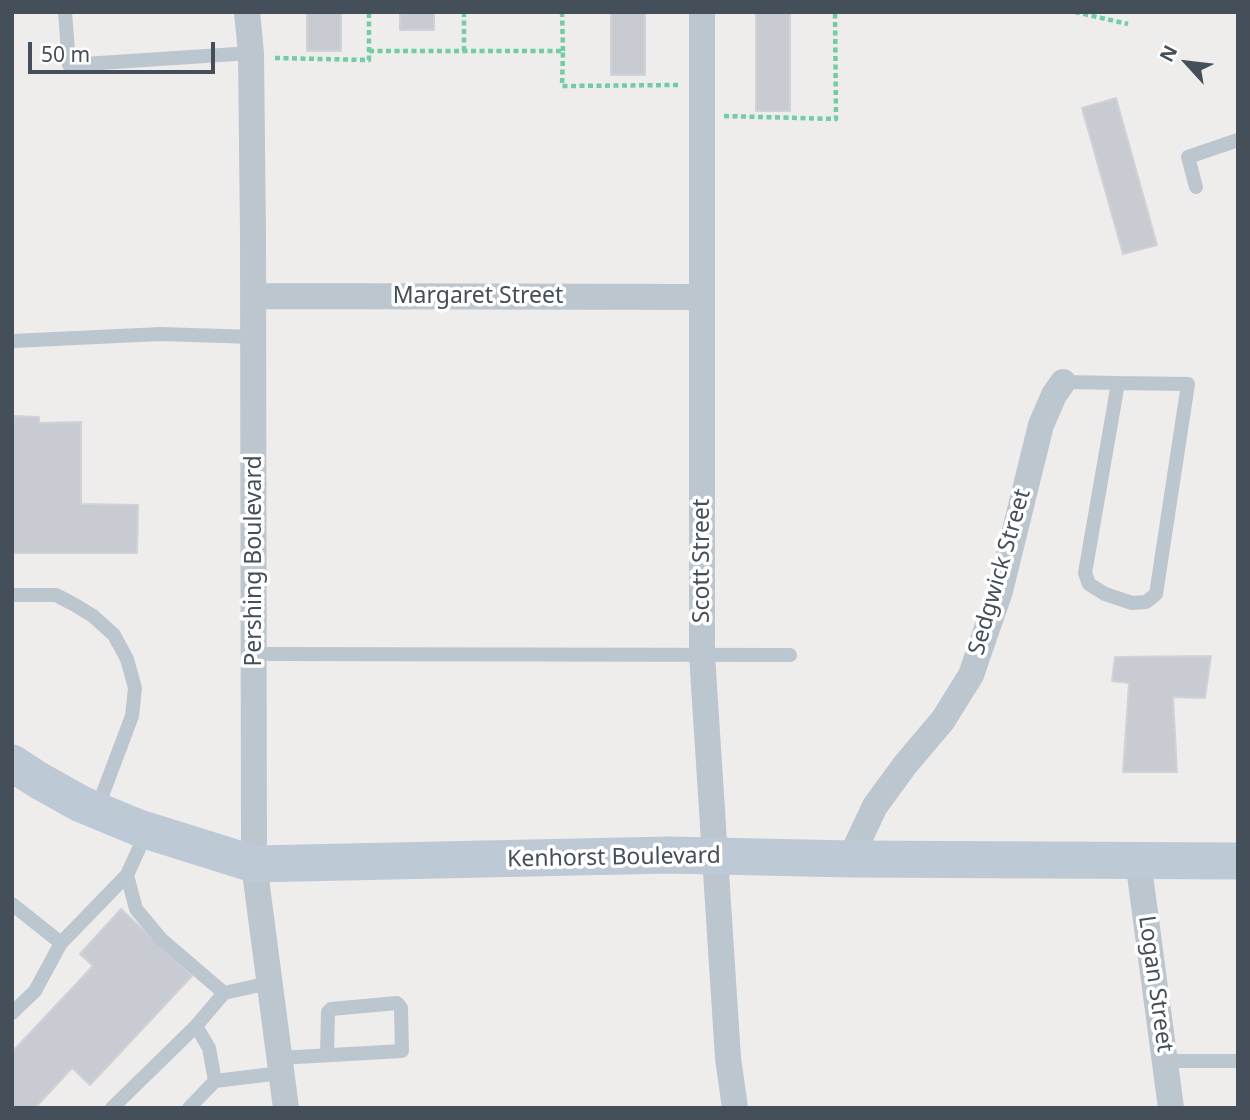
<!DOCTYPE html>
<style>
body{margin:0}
#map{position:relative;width:1250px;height:1120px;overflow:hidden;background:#efecec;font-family:"Noto Sans",sans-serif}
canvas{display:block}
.frame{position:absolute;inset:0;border:14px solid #444f5a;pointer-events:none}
.north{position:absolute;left:1152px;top:28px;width:70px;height:70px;-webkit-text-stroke:5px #fff;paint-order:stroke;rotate:297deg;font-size:19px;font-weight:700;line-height:28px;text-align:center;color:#444f5a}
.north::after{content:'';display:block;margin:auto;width:24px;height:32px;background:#444f5a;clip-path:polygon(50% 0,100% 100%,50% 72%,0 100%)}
.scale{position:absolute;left:28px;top:42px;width:187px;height:32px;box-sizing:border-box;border:4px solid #444f5a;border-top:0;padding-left:9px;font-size:21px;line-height:24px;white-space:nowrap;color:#444f5a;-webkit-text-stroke:5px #fff;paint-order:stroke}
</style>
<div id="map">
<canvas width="1250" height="1120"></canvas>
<div class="frame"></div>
<div class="north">N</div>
<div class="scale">50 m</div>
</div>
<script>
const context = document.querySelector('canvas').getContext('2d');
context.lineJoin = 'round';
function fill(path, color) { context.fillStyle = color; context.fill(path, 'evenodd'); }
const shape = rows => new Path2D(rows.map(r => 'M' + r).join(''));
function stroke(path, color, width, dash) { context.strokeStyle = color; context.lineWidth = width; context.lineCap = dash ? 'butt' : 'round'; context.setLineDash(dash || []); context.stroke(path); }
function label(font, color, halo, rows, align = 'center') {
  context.font = font + ' "Noto Sans",sans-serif'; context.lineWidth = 7; context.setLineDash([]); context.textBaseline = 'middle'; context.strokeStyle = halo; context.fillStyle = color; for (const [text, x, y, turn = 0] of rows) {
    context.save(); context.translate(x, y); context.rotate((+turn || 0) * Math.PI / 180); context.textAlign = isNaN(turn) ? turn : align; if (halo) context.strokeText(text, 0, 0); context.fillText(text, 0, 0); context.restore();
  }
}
const building = shape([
 [307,12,341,12,341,51,307,51,307,12],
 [400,12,434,12,434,30,400,30,400,12],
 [611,12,645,12,645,75,611,75,611,12],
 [756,12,790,12,790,111,756,111,756,12],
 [1116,98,1157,245,1123,254,1082,108,1116,98],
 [12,416,39,417,39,423,81,422,81,504,138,505,137,553,12,553,12,416],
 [1211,656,1205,698,1173,697,1177,772,1123,772,1129,683,1112,681,1115,657,1211,656],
 [121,909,192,976,90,1085,72,1068,35,1108,12,1108,12,1052,93,966,80,954,121,909]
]);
fill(building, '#c8cbd1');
stroke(building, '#d0d2d8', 2);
stroke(shape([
 [464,12,464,51],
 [562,12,563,51],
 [1075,12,1128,24],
 [369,51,563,51,562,86,678,85],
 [275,58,369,60,369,12],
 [724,116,836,119,835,12]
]), '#6fcea2', 4.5, [5, 3.5]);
stroke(shape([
 [65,12,69,65,251,53],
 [1196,187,1188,157,1238,140],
 [12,341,161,334,253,337],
 [1063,382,1118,383,1188,384,1156,594,1146,602,1132,603,1105,594,1089,584,1085,573,1118,383],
 [12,595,56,595,75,605,93,616,114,635,127,659,135,688,132,716,97,809],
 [254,654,790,655],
 [127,875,136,909,161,939,224,993,269,983],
 [12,904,61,943],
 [12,1013,35,991,61,943,127,875,147,831],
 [196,1026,209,1048,215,1081],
 [279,1058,402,1051,401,1008,397,1003,331,1009,328,1012,327,1055],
 [1165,1061,1238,1061],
 [112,1108,196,1026,224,993],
 [189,1108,215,1081,281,1073]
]), '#bcc6cf', 14);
stroke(shape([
 [247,12,251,53,253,235,254,864,286,1108],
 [702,12,702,655,728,1058,735,1108],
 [253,296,702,297],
 [850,859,875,806,905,765,943,720,971,675,1000,591,1041,425,1054,395,1063,382],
 [1138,860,1171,1108]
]), '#bcc6cf', 26);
stroke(shape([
 [12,763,38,780,81,804,139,828,254,864,669,855,850,859,1238,861]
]), '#bec9d6', 37);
label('23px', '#444f5a', '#fff', [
 ["Margaret Street",478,296],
 ["Pershing Boulevard",254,561,-90],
 ["Scott Street",702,561,-90],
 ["Sedgwick Street",1000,572,-74],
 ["Kenhorst Boulevard",614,858,-1],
 ["Logan Street",1155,984,82]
]);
</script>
